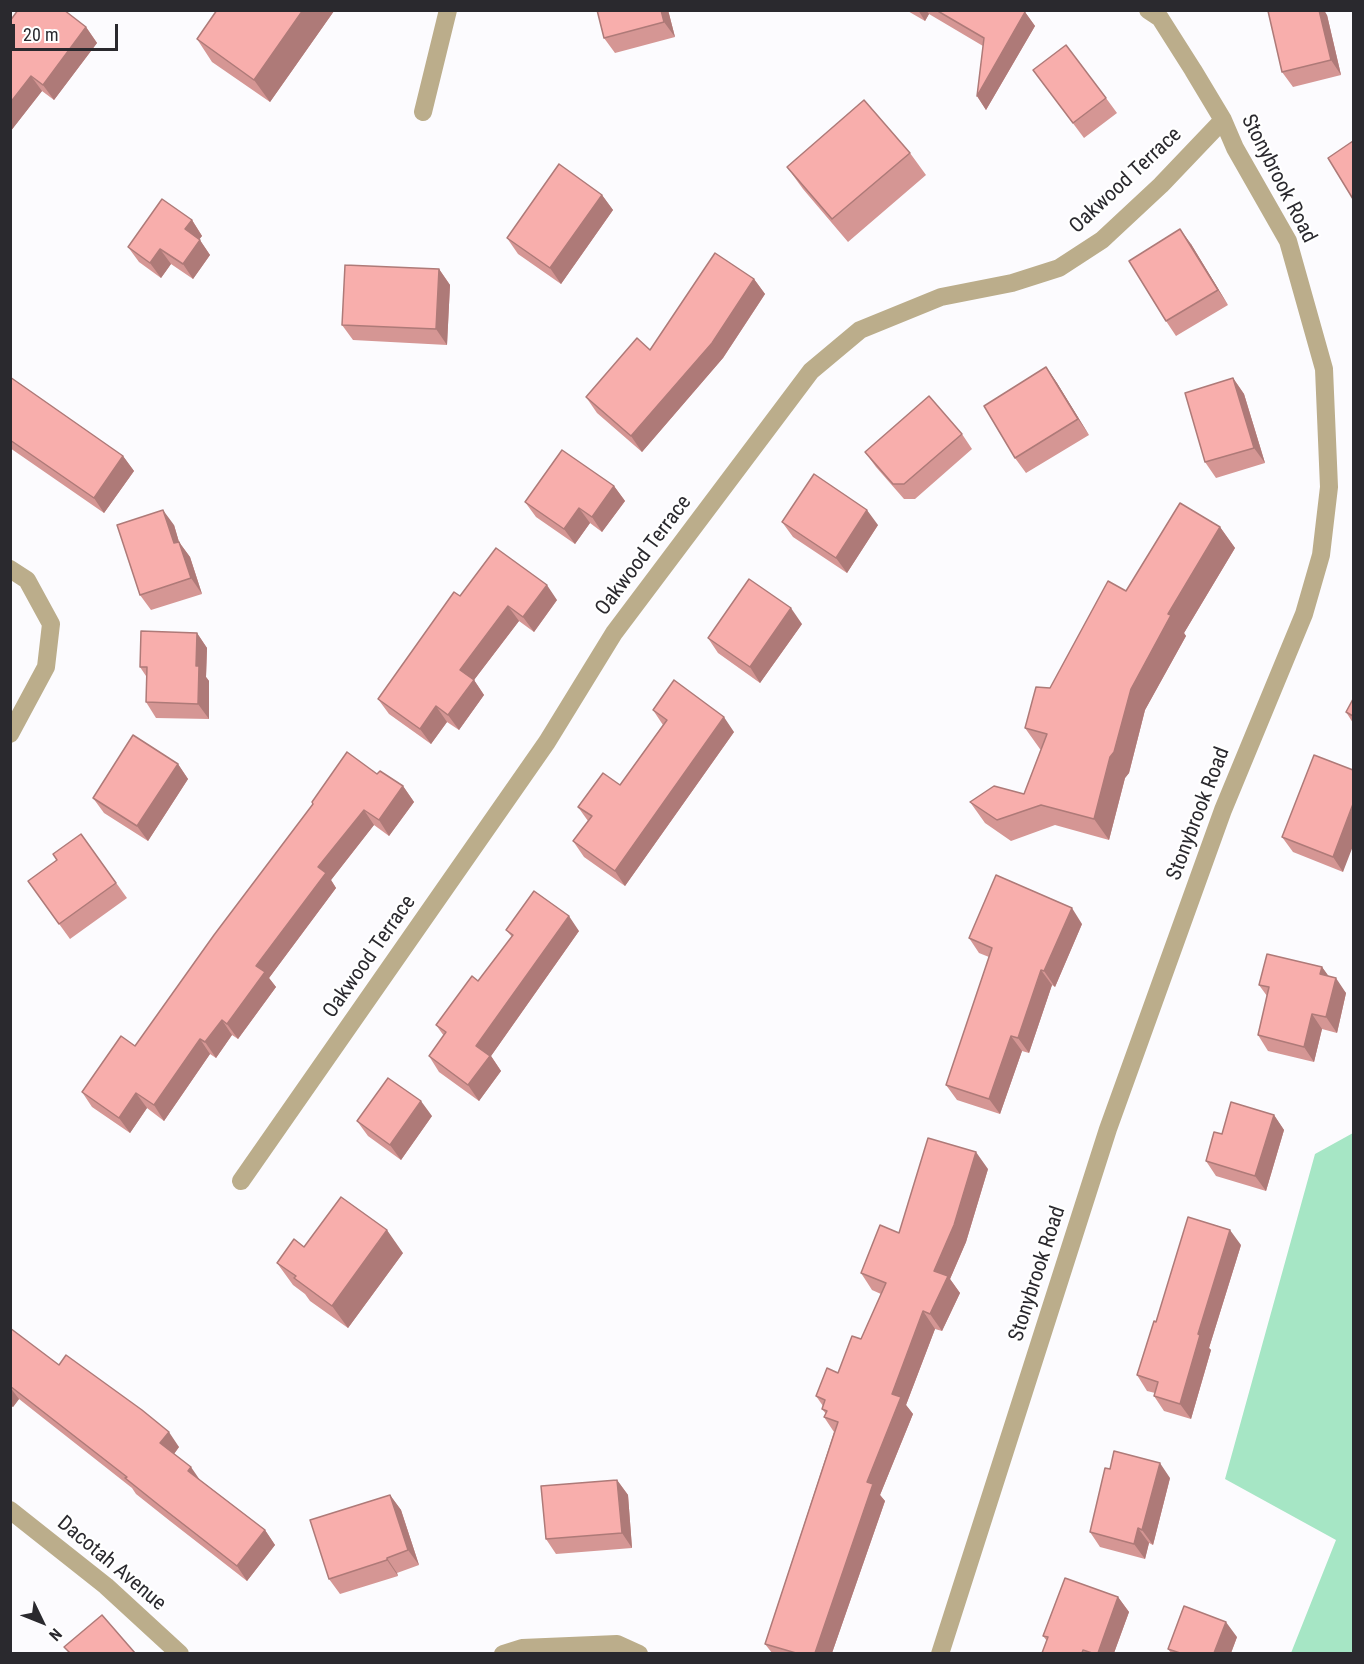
<!DOCTYPE html>
<style>
body{margin:0}
#map{position:relative;width:1364px;height:1664px;overflow:hidden;background:#fcfbfe;font-family:"Roboto Condensed",sans-serif}
canvas{display:block}
.frame{position:absolute;inset:0;border:12px solid #2a292e;pointer-events:none}
.north{position:absolute;left:12px;top:1592px;width:60px;height:60px;-webkit-text-stroke:4px #fff;paint-order:stroke;rotate:133deg;font-size:16px;font-weight:700;line-height:24px;text-align:center;color:#2a292e}
.north::after{content:'';display:block;margin:auto;width:21px;height:27px;background:#2a292e;clip-path:polygon(50% 0,100% 100%,50% 72%,0 100%)}
.scale{position:absolute;left:12px;top:24px;width:106px;height:27px;box-sizing:border-box;border:3px solid #2a292e;border-top:0;padding-left:8px;font-size:18px;line-height:21px;white-space:nowrap;color:#2a292e;-webkit-text-stroke:4px #fff;paint-order:stroke}
</style>
<div id="map">
<canvas width="1364" height="1664"></canvas>
<div class="frame"></div>
<div class="north">N</div>
<div class="scale">20 m</div>
</div>
<script>
const context = document.querySelector('canvas').getContext('2d');
context.lineJoin = 'round';
function fill(path, color) { context.fillStyle = color; context.fill(path, 'evenodd'); }
const shape = rows => new Path2D(rows.map(r => 'M' + r).join(''));
function stroke(path, color, width, dash) { context.strokeStyle = color; context.lineWidth = width; context.lineCap = dash ? 'butt' : 'round'; context.setLineDash(dash || []); context.stroke(path); }
function label(font, color, halo, rows, align = 'center') {
  context.font = font + ' "Roboto Condensed",sans-serif'; context.lineWidth = 4.5; context.setLineDash([]); context.textBaseline = 'middle'; context.strokeStyle = halo; context.fillStyle = color; for (const [text, x, y, turn = 0] of rows) {
    context.save(); context.translate(x, y); context.rotate((+turn || 0) * Math.PI / 180); context.textAlign = isNaN(turn) ? turn : align; if (halo) context.strokeText(text, 0, 0); context.fillText(text, 0, 0); context.restore();
  }
}
fill(shape([
 [1353,1133,1353,1653,1291,1653,1336,1540,1225,1479,1315,1154]
]), '#a6e6c5');
stroke(shape([
 [423,112,448,10],
 [10,569,27,580,51,624,46,667,10,734],
 [241,1181,547,742,614,633,811,371,860,330,941,297,1012,283,1059,268,1102,240,1161,185,1223,120],
 [10,1510,106,1586,180,1654],
 [503,1654,522,1648,617,1644,639,1654],
 [940,1654,1108,1129,1223,810,1304,614,1321,555,1329,487,1324,369,1288,241,1235,148,1223,120,1193,70,1160,18,1148,10]
]), '#bbad8b', 18);
fill(shape([
 [217,10,333,10,334,11,270,102,212,62,197,39],
 [597,10,668,10,675,37,615,53,604,38],
 [906,10,1022,10,1025,12,1035,26,986,110,977,96,983,46,929,14,925,21],
 [1327,15,1341,75,1293,87,1282,72],
 [10,21,86,27,97,43,54,100,42,91,10,132],
 [1033,70,1106,98,1117,113,1084,138],
 [910,153,926,175,848,242,803,189,787,167],
 [602,195,613,210,561,284,518,254,507,238],
 [192,220,202,236,199,239,210,255,193,279,171,264,161,278,139,262,128,247],
 [1191,244,1228,305,1176,336,1166,321],
 [439,269,450,285,447,345,353,340,342,325],
 [754,279,765,294,723,358,642,452,597,413,586,397,650,350],
 [1046,367,1057,383,1089,435,1026,473,1015,458],
 [10,377,123,456,134,471,104,513,10,448],
 [1233,378,1244,394,1265,463,1216,478,1205,462],
 [962,434,972,449,915,499,904,499,876,467,865,452],
 [614,486,625,501,602,532,590,523,575,544,536,517,525,502],
 [782,522,878,525,847,573,793,537],
 [174,525,179,542,190,557,202,594,151,610,140,595],
 [1220,527,1235,548,1184,633,1186,636,1145,710,1129,773,1125,778,1109,840,1055,825,1011,841,985,823,970,802,1024,794,1041,749,1040,749,1025,728,1050,688,1126,591],
 [460,596,557,600,534,632,519,621,474,680,484,695,459,730,447,722,431,744,389,714,378,699],
 [802,624,760,683,718,653,708,638],
 [197,633,207,648,206,677,209,681,209,719,156,718,146,702,146,676,140,667],
 [1353,699,1353,723,1346,712],
 [653,710,734,732,625,886,584,857,573,841,588,821,578,807,620,785,663,725],
 [178,764,188,779,148,841,104,813,93,798],
 [1353,770,1343,872,1293,852,1282,837],
 [377,774,403,786,414,802,389,836,374,825,331,880,336,888,269,978,276,987,238,1039,232,1035,216,1058,210,1054,164,1121,147,1108,130,1133,92,1107,82,1092,135,1046,313,804,312,802],
 [81,834,127,898,70,939,28,881,57,860],
 [1082,924,1055,987,1052,985,1029,1053,1022,1051,1000,1114,957,1100,946,1085,989,957,979,953,969,938],
 [506,930,579,931,491,1056,501,1071,479,1101,439,1072,429,1056,444,1036,436,1025,478,981,512,937],
 [1322,967,1328,976,1346,993,1337,1033,1322,1029,1314,1062,1268,1051,1258,1035,1267,996,1259,985],
 [1274,1115,1284,1130,1266,1191,1216,1176,1206,1161,1222,1134],
 [432,1116,401,1160,368,1136,357,1121],
 [988,1169,966,1242,950,1279,960,1293,942,1331,935,1329,906,1405,913,1414,880,1495,885,1501,832,1653,772,1653,765,1644,834,1432,824,1417,826,1414,822,1409,823,1406,816,1396,838,1373,861,1339,881,1294,872,1290,861,1273,899,1233],
 [1241,1245,1209,1348,1211,1350,1191,1419,1164,1411,1154,1396,1155,1393,1147,1391,1137,1375],
 [304,1247,403,1253,348,1328,310,1301,305,1294,293,1285,277,1263],
 [10,1328,59,1365,179,1447,174,1454,199,1479,265,1530,275,1545,247,1581,170,1521,136,1494,132,1488,19,1399,13,1407,10,1405],
 [1170,1478,1153,1545,1149,1543,1145,1559,1100,1547,1090,1532],
 [617,1480,628,1495,632,1548,556,1554,546,1539],
 [390,1495,401,1510,419,1565,397,1573,398,1576,340,1594,329,1579],
 [1118,1597,1129,1612,1114,1653,1042,1653,1047,1641,1043,1636],
 [1237,1637,1231,1653,1171,1653,1168,1649]
]), '#d59694');
fill(shape([
 [303,10,333,10,334,11,270,102,254,80],
 [661,10,668,10,675,37,664,22],
 [918,10,926,10,929,14,925,21],
 [1319,10,1324,10,1327,15,1341,75,1331,60],
 [1025,12,1035,26,986,110,977,96],
 [86,27,97,43,54,100,43,85],
 [31,76,42,91,10,132,10,103],
 [602,195,613,210,561,284,550,268],
 [192,220,202,236,195,245,185,229],
 [1180,229,1191,244,1228,305,1218,290],
 [200,240,210,255,193,279,183,264],
 [160,249,171,264,161,278,150,263],
 [439,269,450,285,447,345,436,329],
 [754,279,765,294,723,358,642,452,631,436],
 [1046,367,1057,383,1089,435,1078,419],
 [1233,378,1244,394,1265,463,1254,448],
 [123,456,134,471,104,513,94,498],
 [614,486,625,501,602,532,592,517],
 [579,508,590,523,575,544,564,529],
 [163,510,174,525,179,542,190,557,202,594,191,578,174,543],
 [867,510,878,525,847,573,836,558],
 [1220,527,1235,548,1184,633,1186,636,1145,710,1129,773,1125,778,1109,840,1094,819,1110,757,1131,689,1168,614],
 [547,585,557,600,534,632,523,617],
 [508,606,519,621,474,680,484,695,459,730,448,715,460,670],
 [791,608,802,624,760,683,750,667],
 [197,633,207,648,206,677,209,681,209,719,198,704,196,666],
 [436,706,447,722,431,744,420,729],
 [724,717,734,732,625,886,615,871],
 [178,764,188,779,148,841,137,826],
 [403,786,414,802,389,836,379,820],
 [1353,804,1353,846,1343,872,1333,857],
 [364,810,374,825,331,880,336,888,269,978,276,987,238,1039,227,1024,256,966,318,867],
 [1072,908,1082,924,1055,987,1044,971],
 [569,916,579,931,491,1056,501,1071,479,1101,468,1085,476,1046],
 [1322,967,1333,982,1320,974],
 [1041,970,1052,985,1029,1053,1018,1038],
 [1336,978,1346,993,1337,1033,1326,1017],
 [1312,1014,1322,1029,1314,1062,1304,1047],
 [222,1020,232,1035,216,1058,205,1042],
 [1011,1036,1022,1051,1000,1114,989,1099],
 [200,1039,210,1054,164,1121,154,1105],
 [136,1093,147,1108,130,1133,119,1118],
 [421,1101,432,1116,401,1160,390,1145],
 [1274,1115,1284,1130,1266,1191,1255,1176],
 [976,1152,988,1169,966,1242,950,1279,960,1293,942,1331,930,1314,934,1271],
 [387,1230,403,1253,348,1328,332,1306],
 [1230,1230,1241,1245,1209,1348,1211,1350,1191,1419,1180,1404,1198,1334],
 [923,1311,935,1329,906,1405,913,1414,880,1495,885,1501,832,1653,815,1653,892,1394],
 [10,1387,19,1399,13,1407,10,1404],
 [169,1432,179,1447,171,1458,160,1443],
 [1160,1463,1170,1478,1153,1545,1142,1530],
 [191,1467,202,1483,188,1471],
 [617,1480,628,1495,632,1548,622,1533],
 [390,1495,401,1510,419,1565,408,1550],
 [1138,1528,1149,1543,1145,1559,1134,1544],
 [265,1530,275,1545,247,1581,237,1566],
 [387,1558,397,1573,398,1576,387,1560],
 [1118,1597,1129,1612,1114,1653,1098,1653],
 [1226,1622,1237,1637,1231,1653,1214,1653]
]), '#ae7a78');
const building = shape([
 [18,10,64,10,86,27,43,85,31,76,10,103,10,21,18,10],
 [217,10,303,10,254,80,197,39,217,10],
 [597,10,661,10,664,22,604,38,597,10],
 [936,10,1022,10,1025,12,977,96,984,38,936,10],
 [1319,10,1331,60,1282,72,1268,11,1319,10],
 [1066,45,1106,98,1073,123,1033,70,1066,45],
 [864,100,910,153,832,219,787,167,864,100],
 [1353,141,1353,199,1328,158,1353,141],
 [559,164,602,195,550,268,507,238,559,164],
 [162,199,192,220,185,229,200,240,183,264,160,249,150,263,128,247,162,199],
 [1180,229,1218,290,1166,321,1129,261,1180,229],
 [715,253,754,279,712,343,631,436,586,397,637,338,650,350,715,253],
 [345,265,439,269,436,329,342,325,345,265],
 [1046,367,1078,419,1015,458,984,406,1046,367],
 [10,377,123,456,94,498,10,440,10,377],
 [1233,378,1254,448,1205,462,1185,393,1233,378],
 [929,396,962,434,904,484,893,484,865,452,929,396],
 [562,450,614,486,592,517,579,508,564,529,525,502,562,450],
 [814,474,867,510,836,558,782,522,814,474],
 [1180,503,1220,527,1168,614,1171,615,1131,689,1114,752,1110,757,1094,819,1041,805,997,820,970,802,994,786,1024,794,1047,734,1025,728,1036,687,1050,688,1108,581,1126,591,1180,503],
 [163,510,174,543,179,542,191,578,140,595,117,525,163,510],
 [496,548,547,585,523,617,508,606,460,670,474,680,448,715,436,706,420,729,378,699,454,592,460,596,496,548],
 [749,579,791,608,750,667,708,638,749,579],
 [141,631,197,633,196,666,199,666,198,704,146,702,147,667,140,667,141,631],
 [674,680,724,717,615,871,573,841,592,816,578,807,603,773,620,785,667,720,653,710,674,680],
 [1353,699,1353,716,1346,712,1353,699],
 [133,735,178,764,137,826,93,798,133,735],
 [347,752,377,774,380,771,403,786,379,820,364,810,318,867,326,873,256,966,265,972,227,1024,222,1020,205,1042,200,1039,154,1105,136,1093,119,1118,82,1092,121,1036,135,1046,214,935,313,804,312,802,347,752],
 [1314,755,1353,770,1353,804,1333,857,1282,837,1314,755],
 [81,834,116,883,59,924,28,881,57,860,53,854,81,834],
 [996,875,1072,908,1044,971,1041,970,1018,1038,1011,1036,989,1099,946,1085,992,948,969,938,996,875],
 [534,891,569,916,476,1046,490,1056,468,1085,429,1056,446,1032,436,1025,472,976,478,981,513,935,506,930,534,891],
 [1267,954,1322,967,1320,974,1336,978,1326,1017,1312,1014,1304,1047,1258,1035,1269,987,1259,985,1267,954],
 [388,1078,421,1101,390,1145,357,1121,388,1078],
 [1231,1102,1274,1115,1255,1176,1206,1161,1214,1132,1222,1134,1231,1102],
 [928,1138,976,1152,954,1225,934,1271,948,1276,930,1314,923,1311,892,1394,901,1397,867,1482,873,1484,815,1653,796,1653,765,1644,838,1422,824,1417,827,1411,822,1409,825,1400,816,1396,827,1368,838,1373,852,1336,861,1339,886,1283,861,1273,880,1225,899,1233,928,1138],
 [341,1197,387,1230,332,1306,294,1278,296,1276,277,1263,294,1239,304,1247,341,1197],
 [1188,1217,1230,1230,1198,1334,1200,1335,1180,1404,1154,1396,1158,1382,1137,1375,1154,1321,1156,1322,1188,1217],
 [10,1328,59,1365,66,1355,142,1410,169,1432,160,1443,191,1467,188,1471,265,1530,237,1566,160,1506,125,1478,127,1477,10,1386,10,1328],
 [1114,1451,1160,1463,1142,1530,1138,1528,1134,1544,1090,1532,1105,1468,1110,1469,1114,1451],
 [617,1480,622,1533,546,1539,541,1486,617,1480],
 [390,1495,408,1550,387,1558,387,1560,329,1579,310,1520,390,1495],
 [1065,1578,1118,1597,1098,1653,1092,1653,1083,1650,1082,1653,1042,1653,1048,1637,1043,1636,1065,1578],
 [1184,1606,1226,1622,1214,1653,1180,1653,1168,1649,1184,1606],
 [102,1615,135,1653,70,1653,64,1647,102,1615]
]);
fill(building, '#f8aeac');
stroke(building, '#ae7a78', 1.5);
label('21px', '#2a292e', '#fff', [
 ["Stonybrook Road",1278,179,63],
 ["Oakwood Terrace",1126,181,-43],
 ["Oakwood Terrace",644,556,-53],
 ["Stonybrook Road",1199,814,-69],
 ["Oakwood Terrace",370,957,-55],
 ["Stonybrook Road",1038,1274,-72],
 ["Dacotah Avenue",111,1564,40]
]);
</script>
